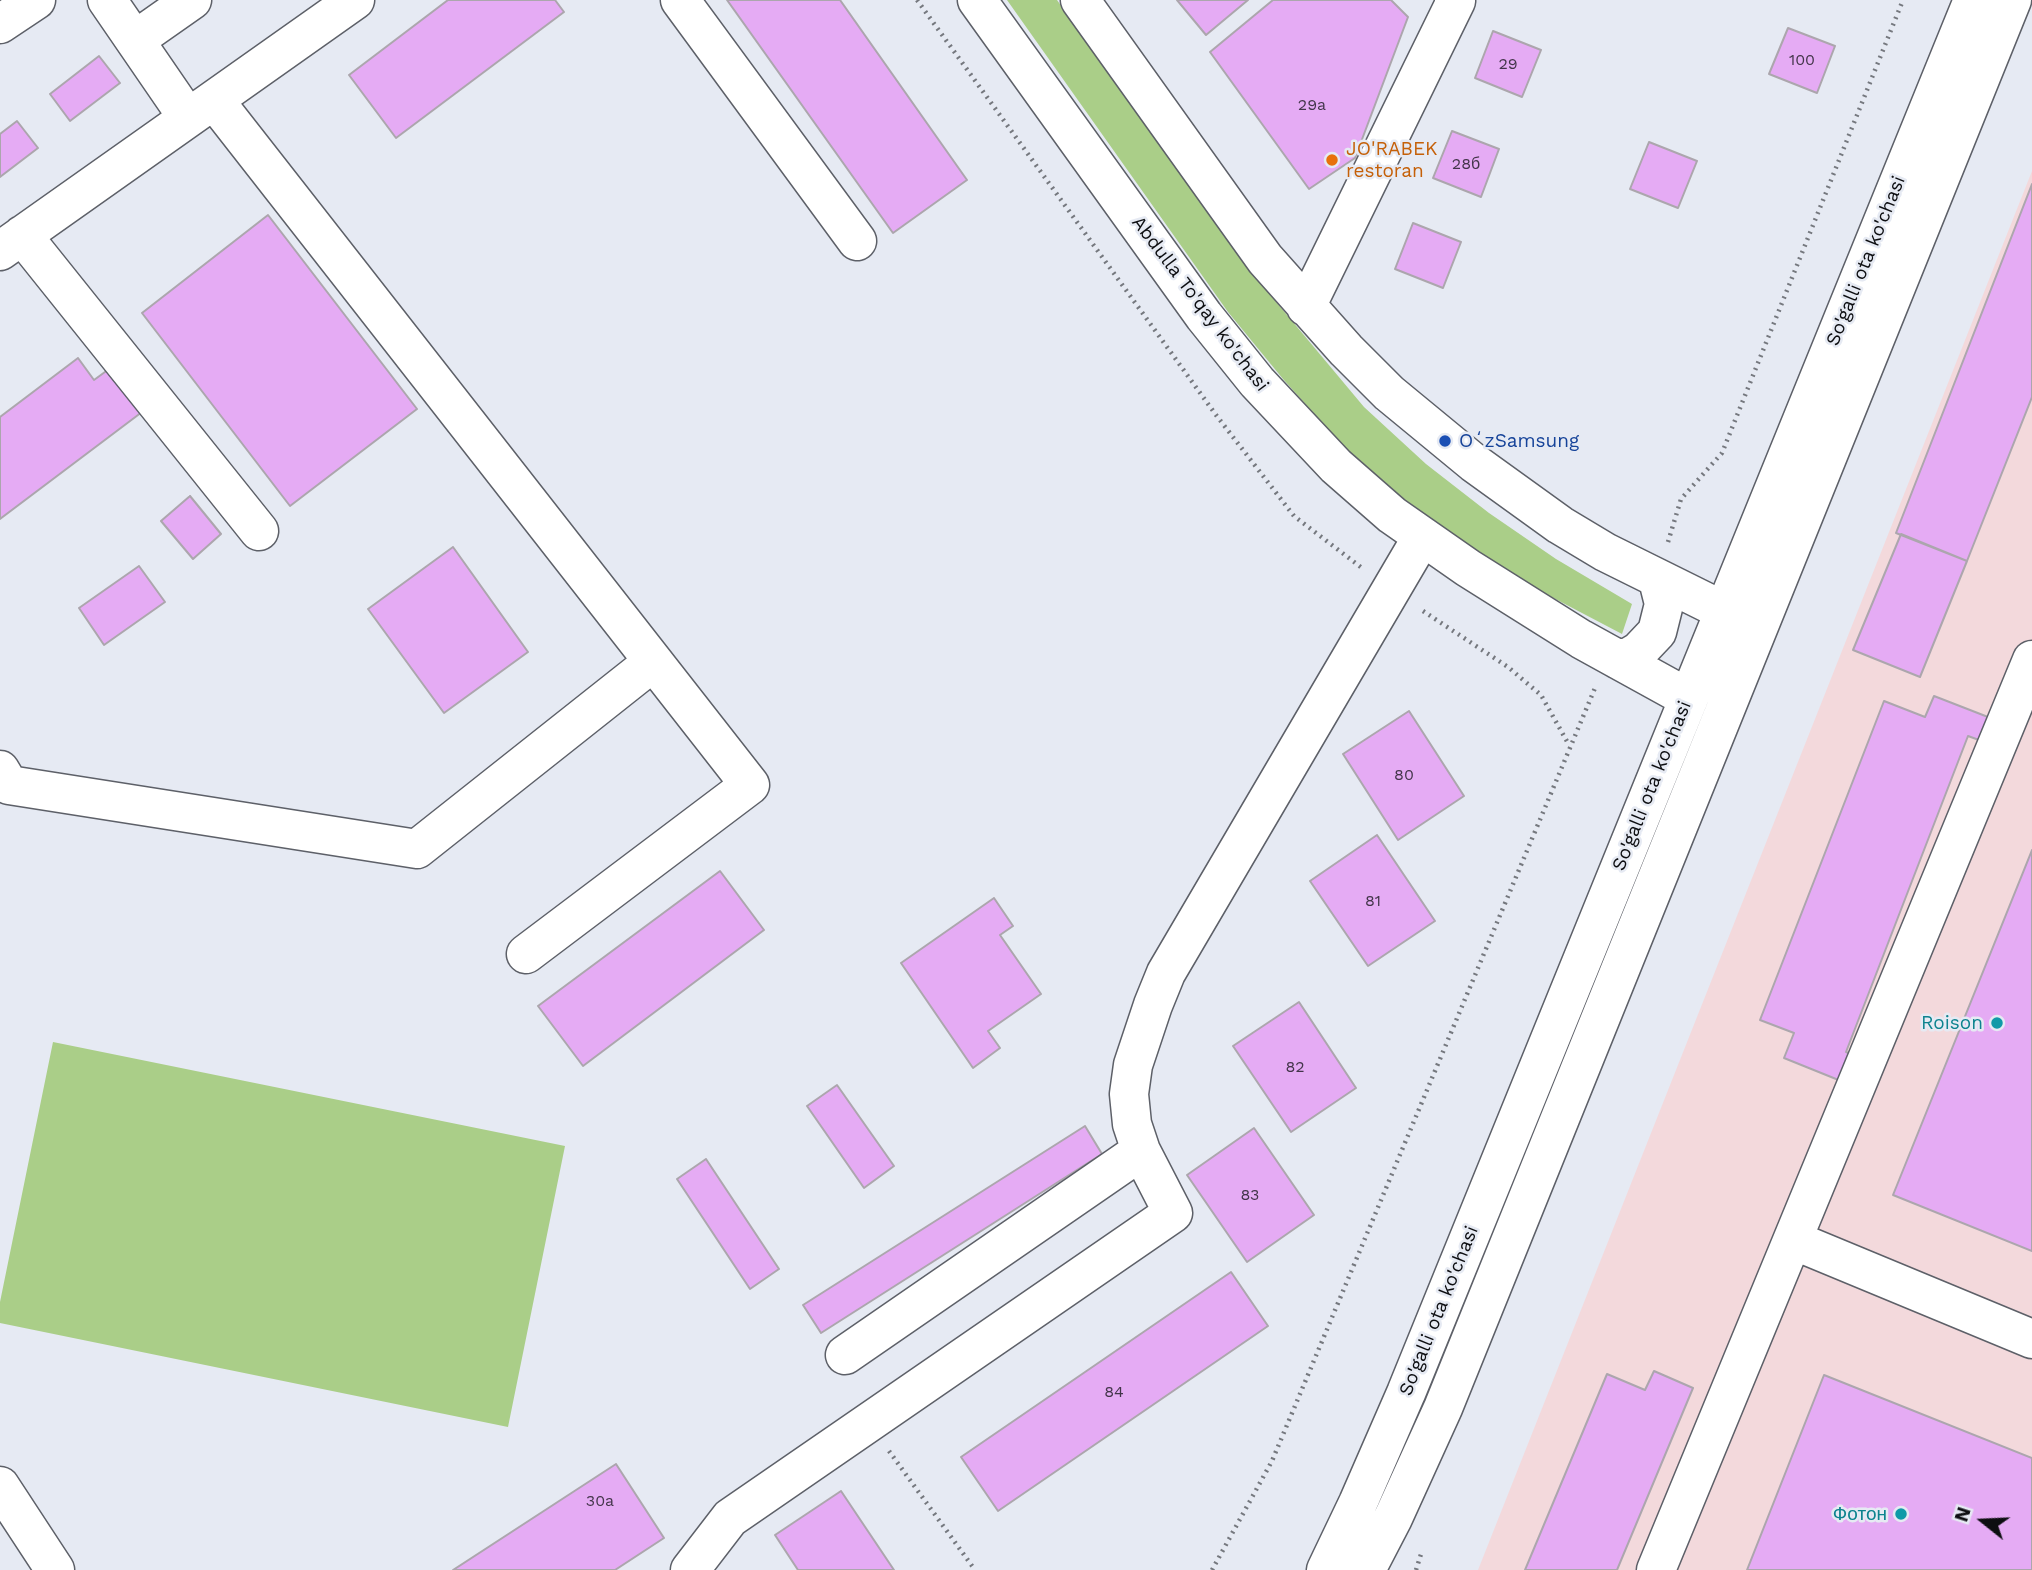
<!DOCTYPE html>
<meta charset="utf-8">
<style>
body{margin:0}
#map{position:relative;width:2032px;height:1570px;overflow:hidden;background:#e6eaf3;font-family:"Work Sans",sans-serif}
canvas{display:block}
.north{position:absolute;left:1948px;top:1486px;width:70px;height:70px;-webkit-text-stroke:5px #e6eaf3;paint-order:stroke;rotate:288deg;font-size:19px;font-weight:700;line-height:28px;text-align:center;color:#0d0e11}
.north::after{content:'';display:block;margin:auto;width:24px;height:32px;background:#0d0e11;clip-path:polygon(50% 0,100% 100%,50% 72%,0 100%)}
</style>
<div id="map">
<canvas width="2032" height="1570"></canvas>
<div class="north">N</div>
</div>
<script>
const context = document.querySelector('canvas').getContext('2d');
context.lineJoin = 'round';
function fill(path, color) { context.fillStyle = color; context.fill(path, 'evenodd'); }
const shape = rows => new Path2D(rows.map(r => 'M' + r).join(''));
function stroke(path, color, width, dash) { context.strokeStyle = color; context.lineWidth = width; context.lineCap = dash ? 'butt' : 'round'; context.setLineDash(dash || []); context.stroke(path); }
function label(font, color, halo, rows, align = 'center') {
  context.font = font + ' "Work Sans",sans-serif'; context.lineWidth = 5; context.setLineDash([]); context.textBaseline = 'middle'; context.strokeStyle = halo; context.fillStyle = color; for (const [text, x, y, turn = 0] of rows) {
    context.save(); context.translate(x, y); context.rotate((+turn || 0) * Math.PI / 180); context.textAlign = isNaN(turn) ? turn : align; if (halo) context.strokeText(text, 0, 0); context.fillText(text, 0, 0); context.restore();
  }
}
fill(shape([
 [2032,171,2032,1570,1478,1570]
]), '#f3d9dc');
fill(shape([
 [1007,0,1057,0,1257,279,1364,407,1426,464,1489,513,1556,559,1632,604,1622,634,1542,592,1473,548,1404,499,1340,443,1283,379,1228,312],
 [53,1042,565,1146,508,1427,0,1323,0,1302]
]), '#aace88');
const building = shape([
 [448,0,555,0,564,12,396,138,349,75,448,0],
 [727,0,840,0,967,180,893,233,727,0],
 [1177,0,1248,0,1206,35,1177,0],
 [1273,0,1391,0,1408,17,1355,158,1309,189,1210,52,1273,0],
 [1788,28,1835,46,1817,93,1769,74,1788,28],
 [1493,31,1541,50,1522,97,1475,78,1493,31],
 [99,56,120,83,70,121,50,94,99,56],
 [17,121,38,148,0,177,0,134,17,121],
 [1452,131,1499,149,1481,197,1433,178,1452,131],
 [1649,142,1697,161,1678,208,1630,189,1649,142],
 [2032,184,2032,397,1967,561,1896,533,2032,184],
 [268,215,417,409,290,506,142,313,268,215],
 [1413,223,1461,242,1443,288,1395,269,1413,223],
 [78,358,94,380,109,369,142,412,0,519,0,417,78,358],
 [190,496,221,534,193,559,161,521,190,496],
 [1901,534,1967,561,1920,677,1853,650,1901,534],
 [453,547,528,652,444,713,368,609,453,547],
 [139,566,165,602,104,645,79,608,139,566],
 [1934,696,1988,717,1979,740,1968,736,1846,1052,1851,1054,1841,1081,1784,1058,1794,1033,1760,1020,1884,701,1925,717,1934,696],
 [1409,711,1464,796,1398,840,1343,754,1409,711],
 [1377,835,1435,921,1368,966,1310,881,1377,835],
 [2032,850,2032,1251,1893,1195,2032,850],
 [720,871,764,930,583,1066,538,1006,720,871],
 [994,898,1013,926,1000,935,1041,994,988,1031,1000,1048,973,1068,901,963,994,898],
 [1299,1002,1356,1088,1291,1132,1233,1046,1299,1002],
 [837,1085,894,1166,864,1188,807,1106,837,1085],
 [1085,1126,1102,1154,821,1333,803,1305,1085,1126],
 [1254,1128,1314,1215,1247,1262,1187,1175,1254,1128],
 [706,1159,779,1269,750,1289,677,1179,706,1159],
 [1231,1272,1268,1326,998,1511,961,1457,1231,1272],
 [1654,1371,1693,1388,1617,1570,1525,1570,1607,1374,1645,1390,1654,1371],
 [1824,1375,2032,1458,2032,1570,1747,1570,1824,1375],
 [616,1464,664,1538,615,1570,453,1570,616,1464],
 [841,1491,894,1570,798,1570,775,1535,841,1491]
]);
fill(building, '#e5abf4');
stroke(building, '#aca6ad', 2);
const minor = shape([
 [107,0,188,118],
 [680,0,857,241],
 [977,0,1204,316,1257,382,1336,466,1392,515,1468,568,1581,639,1688,698],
 [1080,0,1265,259,1346,350,1389,393,1474,463,1560,525,1605,552,1724,611],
 [0,24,36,0],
 [135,40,192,0],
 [214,100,750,785,526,954],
 [22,235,259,531],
 [0,251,355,0],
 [1306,307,1456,1,1454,0],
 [1617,659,1629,657,1639,651,1657,632,1664,604,1658,580],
 [0,770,9,785,417,849,653,662],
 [1793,1240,2032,1339],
 [845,1355,1141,1151],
 [0,1486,55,1570],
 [690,1570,730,1518,1173,1213,1141,1151,1132,1124,1129,1094,1133,1065,1153,1005,1166,973,1422,537],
 [1656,1570,2032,660]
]);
const major = shape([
 [1326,1570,1358,1503,1406,1393,1973,0],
 [1366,1570,1393,1518,1443,1408,2012,0]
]);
stroke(minor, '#5d6068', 41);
stroke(major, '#5d6068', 41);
stroke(shape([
 [917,0,1216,415,1294,516,1362,568],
 [1668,542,1681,499,1722,453,1903,0],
 [1423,611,1508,667,1541,695,1569,745],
 [889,1451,975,1570],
 [1212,1570,1272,1461,1595,688],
 [1416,1570,1422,1551]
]), '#75787e', 4.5, [2, 5]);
stroke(minor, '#fff', 38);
stroke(major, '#fff', 38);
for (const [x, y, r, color] of [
 [1332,160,7,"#e8710a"],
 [1445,441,7,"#1a4fb4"],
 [1997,1023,7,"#0f9aa8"],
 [1901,1514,7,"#0f9aa8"]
]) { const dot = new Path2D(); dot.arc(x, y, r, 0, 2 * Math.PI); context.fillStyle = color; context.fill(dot); stroke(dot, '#e6eaf3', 2.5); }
label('16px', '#43354a', null, [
 ["100",1802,60],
 ["29",1508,64],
 ["29a",1312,105],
 ["28б",1466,164],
 ["80",1404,775],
 ["81",1373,901],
 ["82",1295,1067],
 ["83",1250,1195],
 ["84",1114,1392],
 ["30a",600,1501]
]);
label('19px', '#c56008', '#e6eaf3', [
 ["JO'RABEK",1346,149],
 ["restoran",1346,171]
], 'left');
label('19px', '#0d0e11', '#e6eaf3', [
 ["So'galli ota ko'chasi",1866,261,-68],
 ["Abdulla To'qay ko'chasi",1200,304,53],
 ["So'galli ota ko'chasi",1652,786,-68],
 ["So'galli ota ko'chasi",1439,1311,-68]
]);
label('19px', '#164399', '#e6eaf3', [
 ["OʻzSamsung",1459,441]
], 'left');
label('19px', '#0d838f', '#e6eaf3', [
 ["Roison",1983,1023],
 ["Фотон",1887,1514]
], 'right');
</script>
